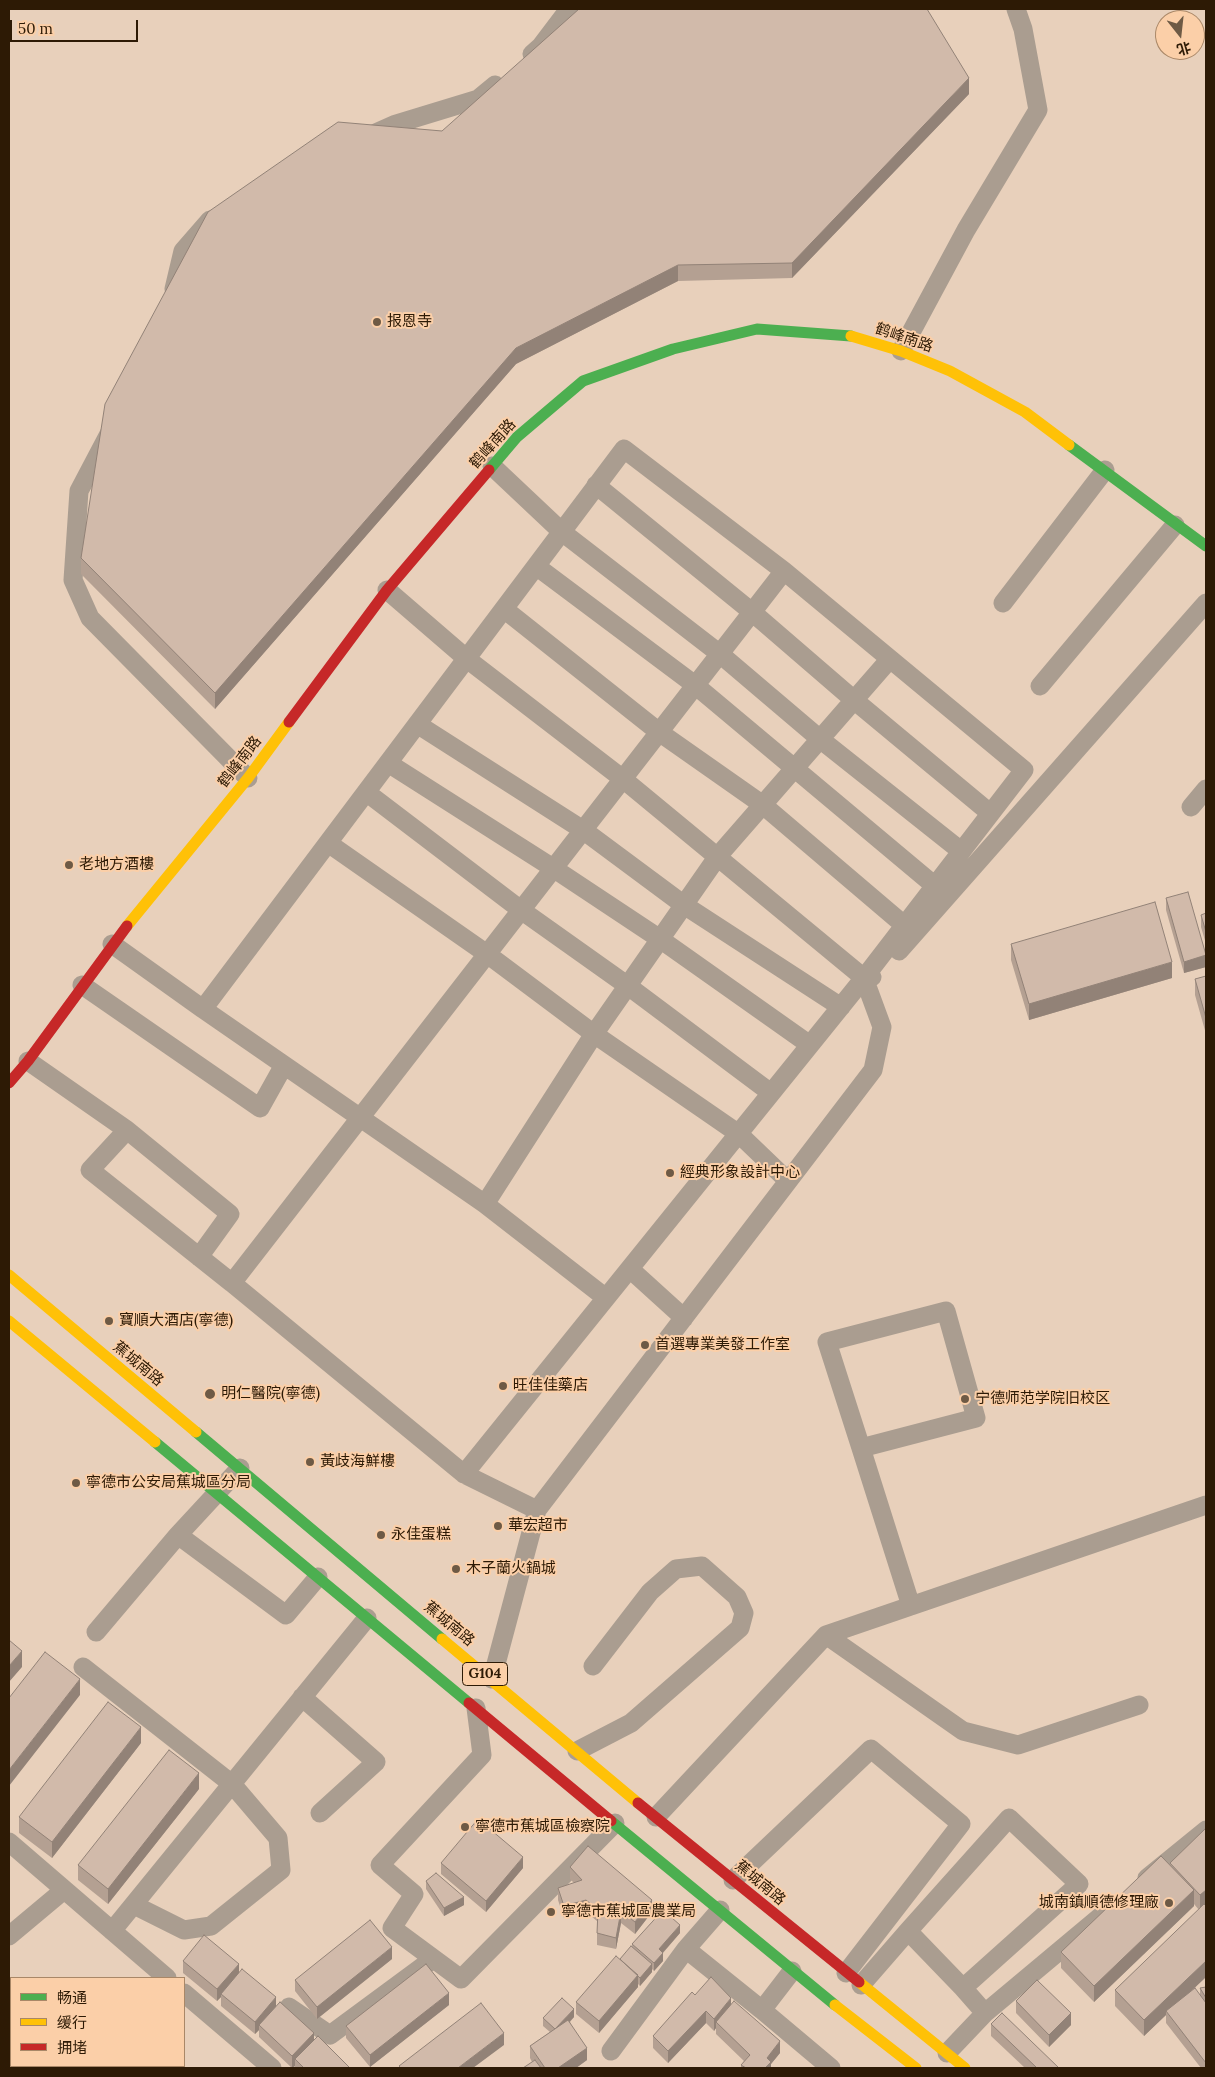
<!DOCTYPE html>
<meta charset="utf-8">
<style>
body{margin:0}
#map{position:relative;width:1215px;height:2077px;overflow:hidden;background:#e8d0bb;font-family:Lora,"Noto Sans SC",serif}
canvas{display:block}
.frame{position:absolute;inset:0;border:10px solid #2d1a05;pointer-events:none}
.legend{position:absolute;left:10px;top:1977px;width:175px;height:90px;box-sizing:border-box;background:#fbcfa8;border:1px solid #a98767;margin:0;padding:6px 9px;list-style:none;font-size:15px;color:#2d1a05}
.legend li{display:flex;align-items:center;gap:10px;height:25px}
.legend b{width:25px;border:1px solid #a98767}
.north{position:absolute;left:1155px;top:10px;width:50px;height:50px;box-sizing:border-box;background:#fbcfa8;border:1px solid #a98767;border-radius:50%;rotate:164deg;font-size:14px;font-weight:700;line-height:20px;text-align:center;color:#2d1a05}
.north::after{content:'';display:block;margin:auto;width:18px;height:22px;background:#6e5a45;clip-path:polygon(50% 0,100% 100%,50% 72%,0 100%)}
.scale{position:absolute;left:10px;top:20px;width:128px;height:22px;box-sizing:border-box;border:2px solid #2d1a05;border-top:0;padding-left:6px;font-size:15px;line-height:18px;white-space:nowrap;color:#2d1a05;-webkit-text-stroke:4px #fbcfa8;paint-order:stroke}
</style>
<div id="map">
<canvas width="1215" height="2077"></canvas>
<div class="frame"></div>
<ul class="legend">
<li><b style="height:6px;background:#4caf50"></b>畅通</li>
<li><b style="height:6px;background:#ffc107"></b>缓行</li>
<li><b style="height:6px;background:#c62828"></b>拥堵</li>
</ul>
<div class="north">北</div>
<div class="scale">50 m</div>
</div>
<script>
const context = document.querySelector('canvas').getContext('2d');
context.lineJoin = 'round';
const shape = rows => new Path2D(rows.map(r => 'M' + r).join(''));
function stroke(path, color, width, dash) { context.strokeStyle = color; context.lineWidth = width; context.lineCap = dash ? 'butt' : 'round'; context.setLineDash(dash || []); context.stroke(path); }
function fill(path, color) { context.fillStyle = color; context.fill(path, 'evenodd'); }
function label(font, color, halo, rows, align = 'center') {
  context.font = font + ' Lora,"Noto Sans SC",serif'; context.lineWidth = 4; context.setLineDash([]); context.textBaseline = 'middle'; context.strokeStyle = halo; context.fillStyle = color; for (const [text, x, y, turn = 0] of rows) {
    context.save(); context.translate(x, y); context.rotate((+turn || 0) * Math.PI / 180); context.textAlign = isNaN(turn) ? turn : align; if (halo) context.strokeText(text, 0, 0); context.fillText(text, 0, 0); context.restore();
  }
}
stroke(shape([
 [532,54,541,46,569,9],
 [369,136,396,124,478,99,495,85],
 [174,289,183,251,210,220],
 [901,351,966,230,1038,110,1023,29,1016,9],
 [109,434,79,491,73,580,90,618,248,778],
 [492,466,562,532,720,654,820,739,961,851],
 [596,485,752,612,854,700,990,813],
 [536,566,695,685,935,886],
 [387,590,467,659,623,779,864,978],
 [1003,603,1105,470],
 [504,609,659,732,763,805,904,925],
 [1040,686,1175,525],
 [417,724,583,830,684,905,841,1007],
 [388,763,553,868,660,939,810,1045],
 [366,792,521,910,628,986,771,1093],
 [1191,807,1206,789],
 [328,843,487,954,594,1034,739,1134,788,1181],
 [112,944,203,1009],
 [899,951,1206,603],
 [82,985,260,1108,284,1065],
 [28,1061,127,1130,90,1170,232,1283],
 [127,1130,230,1214,199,1257],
 [485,1204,203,1009,624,449,784,571,1024,770,864,978,464,1474,537,1510],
 [630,1269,684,1318],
 [606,1298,485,1204,594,1034,718,856,889,660],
 [861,1448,976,1418,946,1311,827,1342,861,1448,911,1606],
 [464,1474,232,1283,784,571],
 [178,1535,286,1615,318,1577],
 [96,1632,178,1535,240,1468],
 [826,1635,963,1731,1018,1745,1139,1705],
 [83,1667,232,1784,278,1838,281,1870,211,1926,184,1930,134,1905],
 [492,1679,537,1510,873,1070,882,1027,864,978,872,977],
 [302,1697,376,1762,320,1813],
 [476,1708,482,1755,380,1865,414,1894,392,1928,461,1979,615,1823],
 [577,1751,631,1723,740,1628,744,1613,737,1597,702,1566,676,1569,650,1592,593,1666],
 [656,1817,826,1635,1206,1505],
 [9,1842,167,1978],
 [1147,1878,1206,1830],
 [733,1880,871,1749,961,1824,846,1973],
 [112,1931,367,1618],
 [9,1936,64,1890],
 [686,1949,720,1910],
 [861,1985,908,1931,1009,1818,1079,1884,963,1988,908,1931],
 [963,1988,985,2013],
 [184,1993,272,2068],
 [289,2007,330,2035,433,1959],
 [762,2010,831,2068],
 [611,2051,686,1949,762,2010,792,1971],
 [947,2053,985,2013,1101,1916],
 [74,2068,77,2066]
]), '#aa9d90', 19);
stroke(shape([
 [1069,445,1206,546],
 [489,470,517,437,583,381,673,349,757,329,851,336],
 [196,1432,442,1639],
 [155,1442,469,1703],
 [611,1821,835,2005]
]), '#4caf50', 11);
stroke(shape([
 [851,336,901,351,950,371,1025,412,1069,445],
 [127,926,248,778,289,722],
 [9,1275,196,1432],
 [9,1321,155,1442],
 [442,1639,638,1803],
 [859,1982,965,2068],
 [835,2005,916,2068]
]), '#ffc107', 11);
stroke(shape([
 [289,722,387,590,489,470],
 [9,1083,28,1061,127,926],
 [469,1703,611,1821],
 [638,1803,859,1982]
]), '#c62828', 11);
fill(shape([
 [969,94,792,278,678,281,516,364,215,709,81,574,81,558,442,131],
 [1166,898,1206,967,1184,973,1166,910],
 [1206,913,1206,944,1201,927,1201,915],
 [1011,944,1172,978,1029,1020,1011,960],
 [1206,976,1206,1034,1195,995,1195,979],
 [141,1743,52,1858,19,1833,19,1817],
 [199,1789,108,1904,78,1880,78,1865],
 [1206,1828,1206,1977,1189,1993,1200,1994,1200,1988,1206,1987,1206,2068,1201,2068,1166,2023,1166,2015,1144,2036,1115,2006,1115,1990,1199,1910,1194,1904,1194,1906,1094,2002,1061,1968,1061,1952,1170,1865,1170,1863],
 [441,1863,523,1868,486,1912,441,1874],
 [570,1867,652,1912,635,1934,621,1923,616,1949,597,1945,597,1921,586,1912,564,1918,558,1900,558,1888,574,1883,570,1879],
 [426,1881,464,1905,444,1916,426,1889],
 [680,1933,663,1953,663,1961,654,1971,652,1969,652,1972,640,1986,638,1984,638,1987,599,2033,576,2014,576,2002,632,1947,632,1944],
 [392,1959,317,2019,295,1991,295,1980],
 [183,1961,239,1972,276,2007,314,2040,350,2068,295,2068,295,2066,292,2068,259,2037,259,2030,255,2034,221,2006,221,1997,217,2001,183,1973],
 [695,1995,731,2004,780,2053,771,2064,771,2068,741,2068,741,2065,744,2061,716,2034,716,2028,714,2031,706,2023,668,2063,653,2048,653,2036],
 [1016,2001,1071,2025,1049,2047,1016,2013],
 [449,2005,370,2067,346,2038,346,2026],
 [574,2017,570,2022,587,2060,576,2068,523,2068,532,2062,530,2058,530,2046,550,2032,543,2026,543,2018],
 [991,2024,1059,2068,1025,2068,991,2036]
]), '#b4a092');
fill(shape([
 [969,78,969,94,792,278,792,263],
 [678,265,678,281,516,364,215,709,215,693,516,348],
 [1206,955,1206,967,1184,973,1184,962],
 [1172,962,1172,978,1029,1020,1029,1004],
 [22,1651,22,1667,9,1682,9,1666],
 [80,1679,80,1695,9,1786,9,1770],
 [141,1727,141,1743,52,1858,52,1842],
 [199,1773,199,1789,108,1904,108,1889],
 [523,1857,523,1868,486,1912,486,1901],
 [1194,1890,1194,1906,1094,2002,1094,1986],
 [1206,1890,1206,1905,1200,1911,1200,1895],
 [464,1897,464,1905,444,1916,444,1908],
 [586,1900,586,1912,564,1918,564,1906],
 [652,1900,652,1912,635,1934,635,1922],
 [621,1911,621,1923,616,1949,616,1938],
 [680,1925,680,1933,659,1957,659,1949],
 [392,1947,392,1959,317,2019,317,2007],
 [663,1953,663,1961,654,1971,654,1963],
 [1206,1961,1206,1977,1168,2013,1166,2011,1166,2015,1144,2036,1144,2020],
 [239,1964,239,1975,221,1994,221,1997,217,2001,217,1989],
 [652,1964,652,1972,640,1986,640,1978],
 [638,1975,638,1987,599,2033,599,2021],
 [449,1993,449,2005,370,2067,370,2055],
 [276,1997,276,2009,259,2025,259,2030,255,2034,255,2022],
 [731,1998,731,2010,716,2022,716,2028,714,2031,714,2019],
 [574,2009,574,2017,555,2037,555,2029],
 [706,2011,706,2023,668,2063,668,2051],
 [1071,2013,1071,2025,1049,2047,1049,2035],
 [314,2033,314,2045,295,2059,295,2066,292,2068,292,2056],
 [504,2033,504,2045,473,2068,458,2068],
 [780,2041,780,2053,771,2064,771,2068,765,2068,767,2058],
 [587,2048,587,2060,576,2068,558,2068]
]), '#928277');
const building = shape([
 [579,9,927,9,969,78,792,263,678,265,516,348,215,693,81,558,105,404,208,212,338,122,442,131,579,9],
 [1188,892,1206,955,1184,962,1166,898,1188,892],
 [1155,902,1172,962,1029,1004,1011,944,1155,902],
 [1206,913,1206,932,1201,915,1206,913],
 [1206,976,1206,1018,1195,979,1206,976],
 [9,1640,22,1651,9,1666,9,1640],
 [45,1652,80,1679,9,1770,9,1698,45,1652],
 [108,1702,141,1727,52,1842,19,1817,108,1702],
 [169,1750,199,1773,108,1889,78,1865,169,1750],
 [478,1819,523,1857,486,1901,441,1863,478,1819],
 [1206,1828,1206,1890,1200,1895,1170,1863,1206,1828],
 [588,1846,652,1900,635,1922,621,1911,616,1938,597,1933,598,1910,586,1900,564,1906,558,1888,582,1880,570,1867,588,1846],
 [1161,1856,1194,1890,1094,1986,1061,1952,1161,1856],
 [436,1873,464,1897,444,1908,426,1881,436,1873],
 [1204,1904,1206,1906,1206,1961,1144,2020,1115,1990,1204,1904],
 [663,1910,680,1925,659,1949,663,1953,654,1963,632,1944,663,1910],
 [370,1920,392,1947,317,2007,295,1980,370,1920],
 [204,1935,239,1964,217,1989,183,1961,204,1935],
 [631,1946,652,1964,640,1978,620,1959,631,1946],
 [616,1956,638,1975,599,2021,576,2002,616,1956],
 [426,1964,449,1993,370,2055,346,2026,426,1964],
 [242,1969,276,1997,255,2022,221,1994,242,1969],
 [711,1977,731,1998,714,2019,706,2011,668,2051,653,2036,692,1992,695,1995,711,1977],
 [1037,1980,1071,2013,1049,2035,1016,2001,1037,1980],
 [1206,1987,1206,1998,1200,1988,1206,1987],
 [1195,1988,1206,2003,1206,2063,1166,2011,1195,1988],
 [562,1998,574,2009,555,2029,543,2018,562,1998],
 [734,2001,780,2041,767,2058,771,2062,765,2068,746,2068,741,2065,750,2055,716,2022,734,2001],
 [280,2002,314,2033,292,2056,259,2025,280,2002],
 [481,2003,504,2033,458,2068,401,2068,399,2066,481,2003],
 [1002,2013,1059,2068,1037,2068,991,2024,1002,2013],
 [568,2020,587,2048,558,2068,545,2068,530,2046,568,2020],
 [318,2036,350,2068,304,2068,295,2059,318,2036],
 [535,2060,541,2068,523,2068,535,2060]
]);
fill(building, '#d1baaa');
stroke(building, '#928277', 1);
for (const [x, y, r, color] of [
 [377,322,5,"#6e5a45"],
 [69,865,5,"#6e5a45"],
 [670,1173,5,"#6e5a45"],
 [109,1321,5,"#6e5a45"],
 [645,1345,5,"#6e5a45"],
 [503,1386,5,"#6e5a45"],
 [210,1394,6,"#6e5a45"],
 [965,1399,5,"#6e5a45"],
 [310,1462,5,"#6e5a45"],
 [76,1483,5,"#6e5a45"],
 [498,1526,5,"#6e5a45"],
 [381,1535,5,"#6e5a45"],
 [456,1569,5,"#6e5a45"],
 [465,1827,5,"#6e5a45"],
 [1169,1903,5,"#6e5a45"],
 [551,1912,5,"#6e5a45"]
]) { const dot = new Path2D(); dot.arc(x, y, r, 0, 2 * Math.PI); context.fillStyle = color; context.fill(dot); stroke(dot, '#fbcfa8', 2); }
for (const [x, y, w] of [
 [485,1674,45]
]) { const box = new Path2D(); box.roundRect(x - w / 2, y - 11.5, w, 23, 4); context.fillStyle = '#fbcfa8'; context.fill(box); stroke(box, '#2d1a05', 1); }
label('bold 14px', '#2d1a05', null, [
 ["G104",485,1674]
]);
label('15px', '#2d1a05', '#fbcfa8', [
 ["报恩寺",387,322],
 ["老地方酒樓",79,865],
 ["經典形象設計中心",680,1173],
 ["寶順大酒店(寧德)",119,1321],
 ["首選專業美發工作室",655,1345],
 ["旺佳佳藥店",513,1386],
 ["明仁醫院(寧德)",221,1394],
 ["宁德师范学院旧校区",975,1399],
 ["黃歧海鮮樓",320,1462],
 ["寧德市公安局蕉城區分局",86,1483],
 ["華宏超市",508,1526],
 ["永佳蛋糕",391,1535],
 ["木子蘭火鍋城",466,1569],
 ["寧德市蕉城區檢察院",475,1827],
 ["城南鎮順德修理廠",1159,1903,"right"],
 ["寧德市蕉城區農業局",561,1912]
], 'left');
label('15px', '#2d1a05', '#fbcfa8', [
 ["鹤峰南路",904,338,19],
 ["鹤峰南路",493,444,-48],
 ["鹤峰南路",240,762,-52],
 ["蕉城南路",138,1364,40],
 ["蕉城南路",449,1624,40],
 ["蕉城南路",760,1883,40]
]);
</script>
